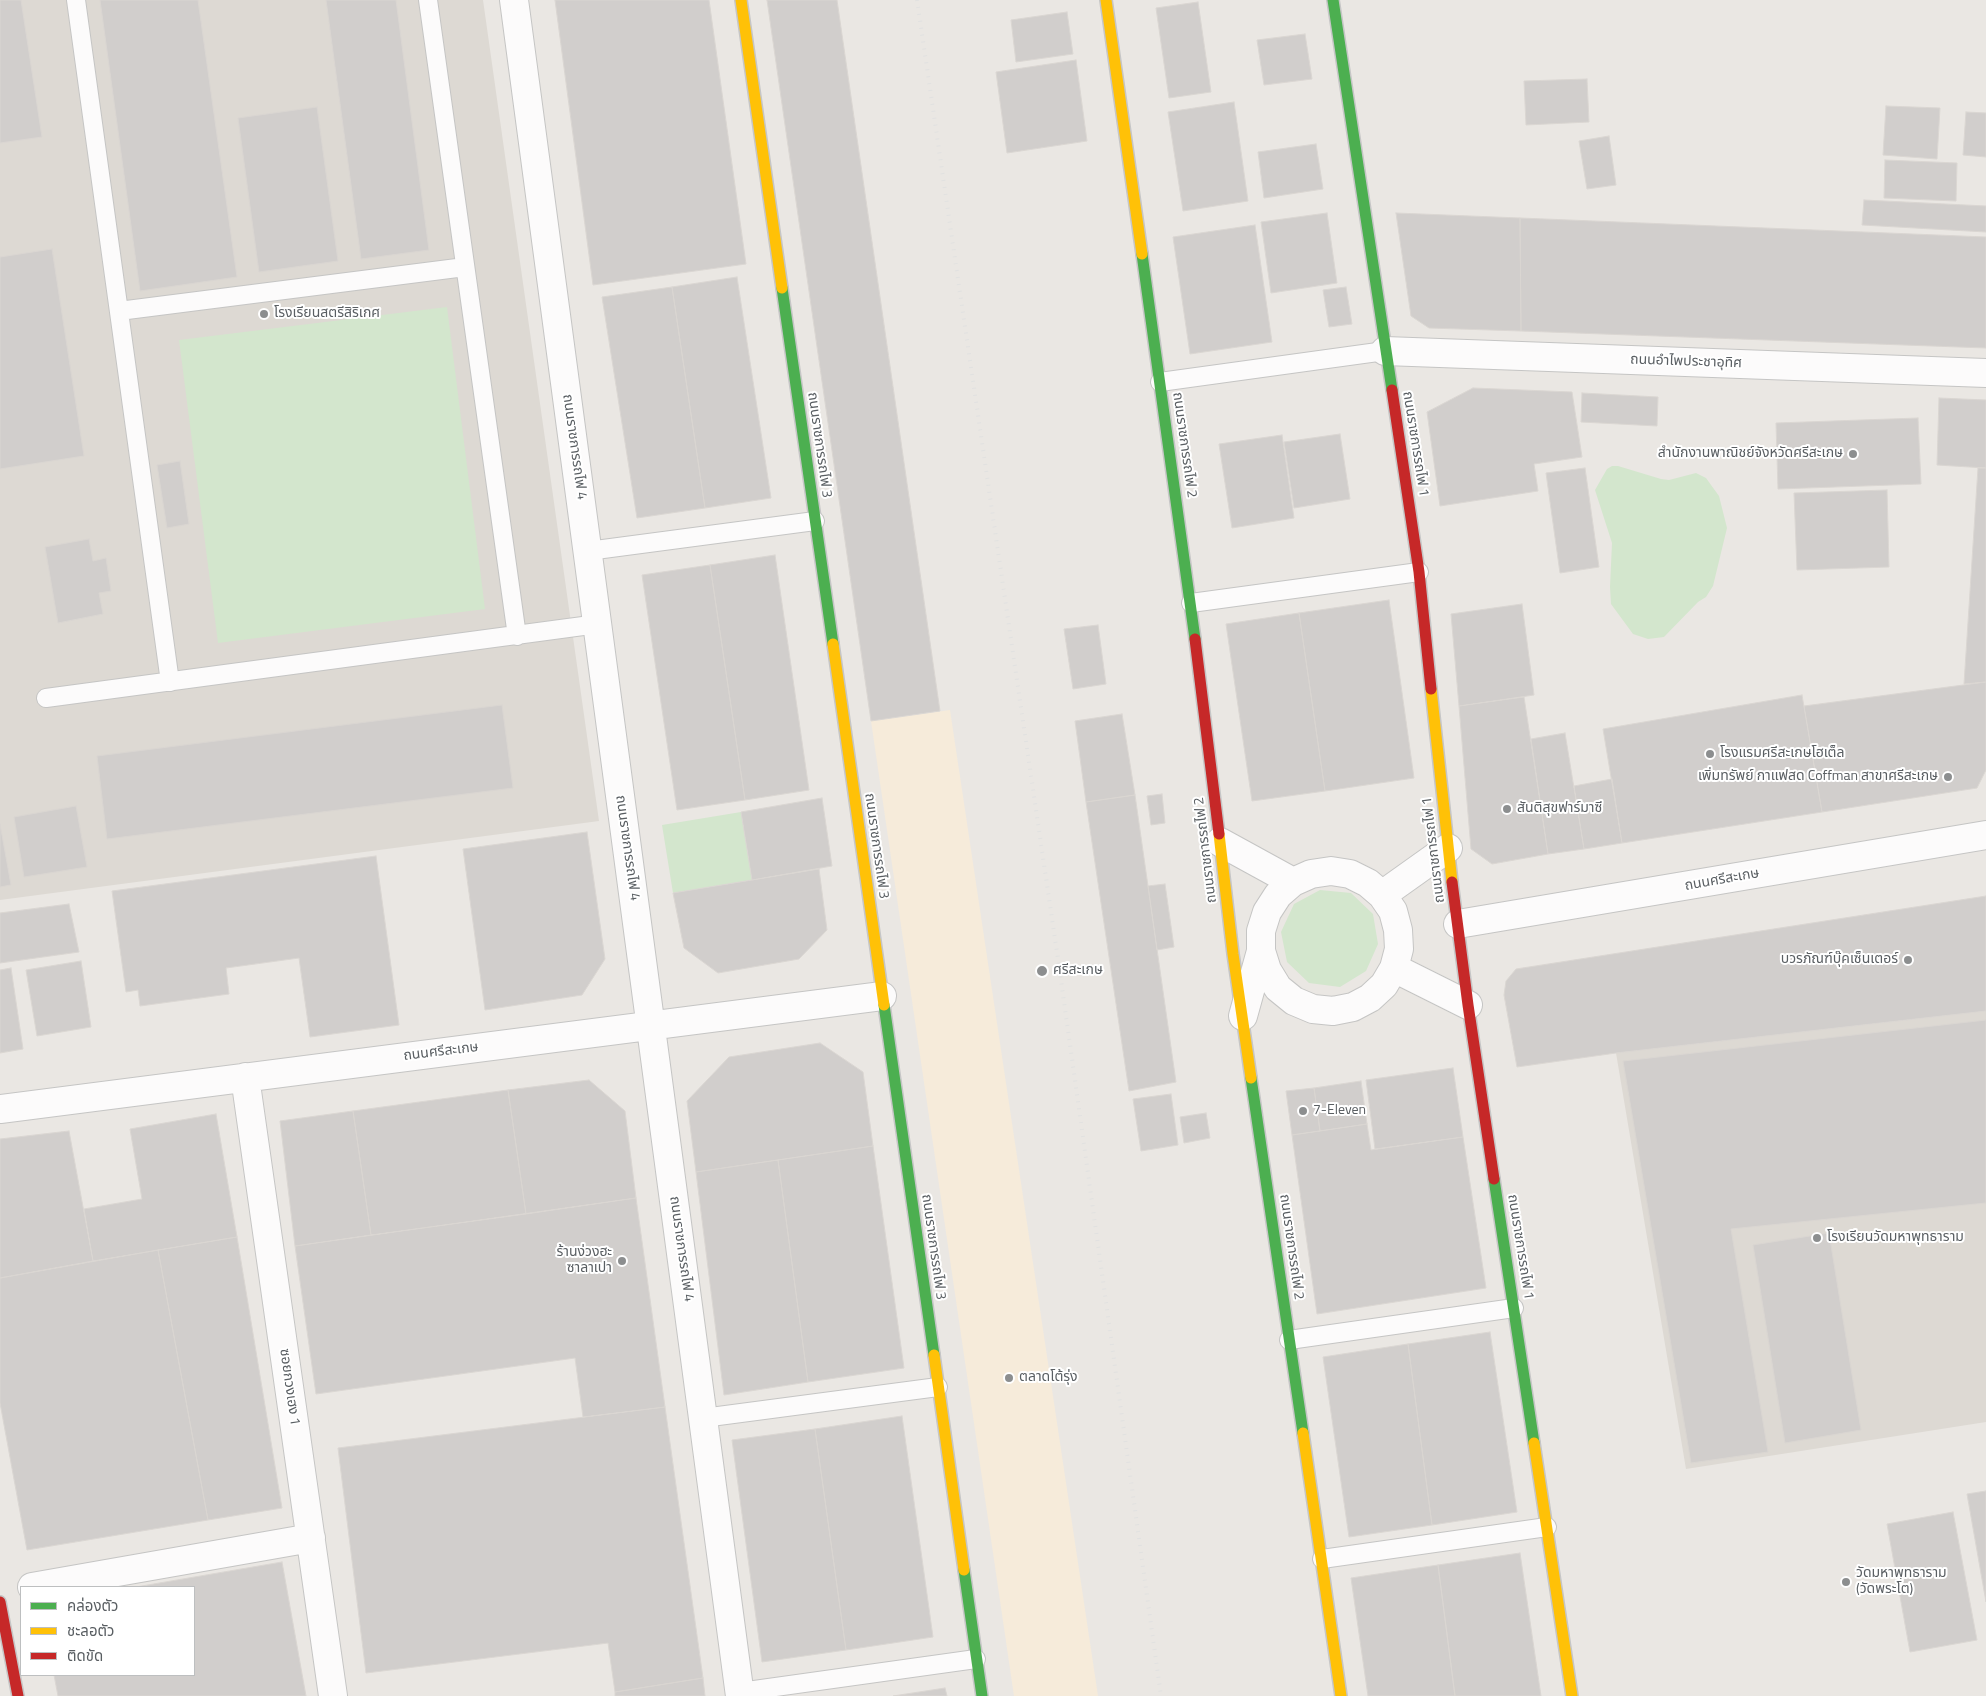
<!DOCTYPE html>
<meta charset="utf-8">
<style>
body{margin:0}
#map{position:relative;width:1986px;height:1696px;overflow:hidden;background:#eae7e3;font-family:"Titillium Web","Noto Sans Thai",sans-serif}
canvas{display:block}
.legend{position:absolute;left:20px;top:1586px;width:175px;height:90px;box-sizing:border-box;background:#fff;border:1px solid #bdbfc0;margin:0;padding:6px 9px;list-style:none;font-size:15px;color:#595e62}
.legend li{display:flex;align-items:center;gap:10px;height:25px}
.legend b{width:25px;border:1px solid #bdbfc0}
</style>
<div id="map">
<canvas width="1986" height="1696"></canvas>
<ul class="legend">
<li><b style="height:6px;background:#4caf50"></b>คล่องตัว</li>
<li><b style="height:6px;background:#ffc107"></b>ชะลอตัว</li>
<li><b style="height:6px;background:#c62828"></b>ติดขัด</li>
</ul>
</div>
<script>
const context = document.querySelector('canvas').getContext('2d');
context.lineJoin = 'round';
function fill(path, color) { context.fillStyle = color; context.fill(path, 'evenodd'); }
const shape = rows => new Path2D(rows.map(r => 'M' + r).join(''));
function stroke(path, color, width, dash) { context.strokeStyle = color; context.lineWidth = width; context.lineCap = dash ? 'butt' : 'round'; context.setLineDash(dash || []); context.stroke(path); }
function label(font, color, halo, rows, align = 'center') {
  context.font = font + ' "Titillium Web","Noto Sans Thai",sans-serif'; context.lineWidth = 4; context.setLineDash([]); context.textBaseline = 'middle'; context.strokeStyle = halo; context.fillStyle = color; for (const [text, x, y, turn = 0] of rows) {
    context.save(); context.translate(x, y); context.rotate((+turn || 0) * Math.PI / 180); context.textAlign = isNaN(turn) ? turn : align; if (halo) context.strokeText(text, 0, 0); context.fillText(text, 0, 0); context.restore();
  }
}
fill(shape([
 [950,710,1098,1696,1014,1696,871,721]
]), '#f6ebda');
fill(shape([
 [0,0,483,0,599,821,0,900],
 [1986,1011,1986,1422,1686,1469,1616,1053]
]), '#ddd9d3');
fill(shape([
 [447,307,485,609,218,643,179,340],
 [1612,466,1618,466,1661,479,1669,480,1696,473,1706,478,1719,496,1727,528,1713,586,1706,597,1698,602,1664,637,1648,639,1633,634,1611,604,1610,587,1612,543,1595,490,1607,469],
 [741,812,752,880,673,893,662,825],
 [1320,890,1351,893,1373,914,1378,944,1366,971,1340,987,1309,983,1287,962,1281,932,1294,904]
]), '#d3e6cd');
const building = shape([
 [0,0,21,0,42,137,0,143,0,0],
 [100,0,198,0,237,277,140,291,100,0],
 [326,0,396,0,429,250,361,259,326,0],
 [555,0,709,0,746,264,593,285,555,0],
 [767,0,837,0,940,711,871,721,767,0],
 [1198,2,1211,92,1169,98,1156,8,1198,2],
 [1067,12,1073,54,1016,62,1011,20,1067,12],
 [1305,34,1312,79,1264,85,1257,40,1305,34],
 [1076,60,1087,141,1007,153,996,72,1076,60],
 [1587,79,1589,122,1526,125,1524,81,1587,79],
 [1234,102,1248,201,1183,211,1168,112,1234,102],
 [1886,106,1940,108,1937,159,1883,155,1886,106],
 [317,107,338,261,259,272,238,118,317,107],
 [1966,112,1986,113,1986,157,1963,155,1966,112],
 [1609,136,1616,185,1587,189,1579,141,1609,136],
 [1316,144,1323,189,1264,198,1258,152,1316,144],
 [1885,160,1957,163,1956,201,1884,198,1885,160],
 [1864,200,1986,206,1986,232,1862,225,1864,200],
 [1327,213,1337,283,1271,293,1261,222,1327,213],
 [1396,213,1520,218,1521,331,1429,328,1411,316,1396,213],
 [1520,218,1986,237,1986,348,1521,331,1520,218],
 [1255,225,1272,342,1190,354,1173,237,1255,225],
 [52,249,84,456,0,469,0,257,52,249],
 [737,277,771,498,705,508,672,287,737,277],
 [672,287,705,508,637,518,602,297,672,287],
 [1346,287,1352,324,1329,327,1323,290,1346,287],
 [1473,388,1572,392,1582,457,1534,464,1538,491,1440,506,1427,412,1473,388],
 [1582,393,1658,397,1657,426,1581,422,1582,393],
 [1939,398,1986,400,1986,468,1937,465,1939,398],
 [1918,418,1921,484,1778,489,1776,423,1918,418],
 [1340,434,1350,499,1294,508,1284,442,1340,434],
 [1282,435,1294,518,1232,528,1219,444,1282,435],
 [180,461,189,524,167,528,157,465,180,461],
 [1585,468,1599,567,1560,573,1546,473,1585,468],
 [1978,468,1986,468,1986,682,1964,684,1978,468],
 [1887,490,1889,567,1797,570,1794,493,1887,490],
 [89,539,93,561,106,558,111,591,99,593,103,614,58,623,45,547,89,539],
 [775,555,809,790,745,800,710,565,775,555],
 [710,565,745,800,677,810,642,575,710,565],
 [1389,600,1414,778,1325,791,1299,613,1389,600],
 [1522,604,1534,695,1459,706,1451,614,1522,604],
 [1299,613,1325,791,1252,801,1226,624,1299,613],
 [1098,625,1106,684,1073,689,1064,629,1098,625],
 [1986,682,1986,770,1977,788,1822,812,1804,706,1986,682],
 [1802,695,1822,812,1622,843,1603,729,1802,695],
 [1524,697,1548,854,1492,864,1471,849,1459,706,1524,697],
 [502,705,513,788,107,839,97,756,502,705],
 [1122,714,1135,795,1086,802,1075,721,1122,714],
 [1565,733,1584,849,1548,854,1531,739,1565,733],
 [1612,779,1622,843,1584,849,1574,786,1612,779],
 [1162,794,1165,823,1151,825,1147,796,1162,794],
 [1135,795,1176,1082,1129,1091,1086,802,1135,795],
 [822,798,832,866,752,880,741,812,822,798],
 [76,806,87,867,24,877,14,817,76,806],
 [0,824,11,885,0,887,0,824],
 [587,832,605,959,582,995,485,1010,463,849,587,832],
 [376,856,399,1025,310,1037,299,958,226,968,229,994,140,1006,138,990,126,992,112,891,376,856],
 [819,869,827,930,799,959,718,973,684,948,673,893,819,869],
 [1165,884,1174,947,1157,950,1148,886,1165,884],
 [1986,896,1986,1011,1616,1053,1517,1067,1504,995,1506,981,1516,969,1986,896],
 [69,904,79,952,0,963,0,913,69,904],
 [81,961,91,1027,37,1036,26,970,81,961],
 [11,968,23,1049,0,1053,0,970,11,968],
 [1986,1020,1986,1203,1731,1229,1768,1452,1691,1463,1623,1061,1986,1020],
 [820,1043,863,1072,873,1146,696,1172,687,1101,729,1057,820,1043],
 [1453,1068,1463,1137,1375,1149,1366,1080,1453,1068],
 [589,1080,625,1111,636,1198,526,1214,508,1090,589,1080],
 [1361,1081,1367,1124,1320,1131,1314,1088,1361,1081],
 [1314,1088,1320,1131,1292,1135,1286,1091,1314,1088],
 [508,1090,526,1214,371,1235,353,1111,508,1090],
 [1171,1094,1178,1145,1141,1151,1133,1099,1171,1094],
 [353,1111,371,1235,295,1246,280,1121,353,1111],
 [1206,1113,1210,1138,1184,1143,1180,1117,1206,1113],
 [216,1114,237,1237,93,1261,84,1209,142,1199,130,1129,216,1114],
 [1367,1124,1371,1150,1463,1137,1486,1288,1317,1314,1292,1135,1367,1124],
 [69,1131,93,1261,0,1278,0,1139,69,1131],
 [873,1146,904,1368,808,1382,778,1160,873,1146],
 [778,1160,808,1382,724,1395,696,1172,778,1160],
 [636,1198,665,1407,583,1417,575,1358,316,1394,295,1246,636,1198],
 [1829,1233,1861,1430,1785,1443,1753,1245,1829,1233],
 [237,1237,282,1508,208,1520,158,1250,237,1237],
 [158,1250,208,1520,27,1550,0,1403,0,1278,158,1250],
 [1490,1332,1517,1512,1432,1525,1408,1344,1490,1332],
 [1408,1344,1432,1525,1349,1537,1323,1357,1408,1344],
 [665,1407,703,1678,615,1692,608,1643,366,1673,338,1448,665,1407],
 [902,1416,933,1637,846,1650,815,1429,902,1416],
 [815,1429,846,1650,762,1662,732,1440,815,1429],
 [1986,1491,1986,1602,1967,1494,1986,1491],
 [1953,1512,1977,1640,1910,1652,1887,1524,1953,1512],
 [1520,1553,1541,1696,1455,1696,1438,1565,1520,1553],
 [282,1562,306,1696,58,1696,54,1675,194,1675,194,1587,136,1587,282,1562],
 [1438,1565,1455,1696,1368,1696,1351,1578,1438,1565],
 [703,1678,705,1696,615,1696,615,1692,703,1678],
 [945,1688,947,1696,893,1696,945,1688]
]);
fill(building, '#d1cecc');
stroke(building, '#dad6d2', 1);
const lane = shape([
 [76,0,170,682],
 [428,0,517,636],
 [119,311,465,267],
 [1160,382,1385,351],
 [588,551,815,521],
 [1191,603,1419,572],
 [46,698,598,624],
 [1289,1340,1514,1308],
 [703,1418,938,1387],
 [1322,1559,1547,1527],
 [740,1692,976,1659]
]);
const street = shape([
 [514,0,740,1696],
 [1385,351,1986,373],
 [1220,842,1293,882],
 [1382,895,1448,848],
 [1458,924,1986,835],
 [1394,968,1468,1005],
 [1243,1016,1261,951,1261,931,1267,912,1278,895,1293,882,1311,874,1331,871,1350,874,1368,883,1382,895,1393,911,1398,930,1399,949,1394,968,1384,985,1370,998,1353,1007,1333,1011,1313,1009,1294,1001,1278,988,1267,970,1261,951],
 [245,1077,333,1696],
 [0,1109,882,996],
 [32,1587,311,1538]
]);
const fast = shape([
 [1333,0,1392,390],
 [1142,254,1195,639],
 [782,288,833,644],
 [884,1005,934,1355],
 [1251,1078,1303,1433],
 [1494,1179,1534,1443],
 [964,1570,982,1696]
]);
const slow = shape([
 [741,0,782,288],
 [1106,0,1142,254],
 [833,644,884,1005],
 [1431,689,1452,882],
 [1219,834,1233,954,1251,1078],
 [934,1355,964,1570],
 [1303,1433,1341,1696],
 [1534,1443,1572,1696]
]);
const jam = shape([
 [1392,390,1419,572,1431,689],
 [1195,639,1219,834],
 [1452,882,1468,1005,1494,1179],
 [0,1602,18,1696]
]);
stroke(lane, '#c5c5c4', 20);
stroke(street, '#c5c5c4', 30);
stroke(fast, '#c6c6c6', 14);
stroke(slow, '#c6c6c6', 14);
stroke(jam, '#c6c6c6', 14);
stroke(lane, '#fcfbfb', 18);
stroke(street, '#fcfbfb', 28);
stroke(fast, '#4caf50', 11);
stroke(slow, '#ffc107', 11);
stroke(jam, '#c62828', 11);
stroke(shape([
 [917,0,1060,973,1161,1696]
]), '#e1e1e0', 4, [1, 6]);
for (const [x, y, r, color] of [
 [264,314,5,"#8c8e8f"],
 [1853,454,5,"#8c8e8f"],
 [1710,754,5,"#8c8e8f"],
 [1948,777,5,"#8c8e8f"],
 [1507,809,5,"#8c8e8f"],
 [1908,960,5,"#8c8e8f"],
 [1042,971,6,"#8c8e8f"],
 [1303,1111,5,"#8c8e8f"],
 [1817,1238,5,"#8c8e8f"],
 [622,1261,5,"#8c8e8f"],
 [1009,1378,5,"#8c8e8f"],
 [1846,1582,5,"#8c8e8f"]
]) { const dot = new Path2D(); dot.arc(x, y, r, 0, 2 * Math.PI); context.fillStyle = color; context.fill(dot); stroke(dot, '#fff', 2); }
label('14px', '#595e62', '#fff', [
 ["โรงเรียนสตรีสิริเกศ",274,314],
 ["สำนักงานพาณิชย์จังหวัดศรีสะเกษ",1843,454,"right"],
 ["โรงแรมศรีสะเกษโฮเต็ล",1720,754],
 ["เพิ่มทรัพย์ กาแฟสด Coffman สาขาศรีสะเกษ",1938,777,"right"],
 ["สันติสุขฟาร์มาซี",1517,809],
 ["บวรภัณฑ์บุ๊คเซ็นเตอร์",1898,960,"right"],
 ["ศรีสะเกษ",1053,971],
 ["7-Eleven",1313,1111],
 ["โรงเรียนวัดมหาพุทธาราม",1827,1238],
 ["ร้านง่วงฮะ",612,1253,"right"],
 ["ซาลาเปา",612,1269,"right"],
 ["ตลาดโต้รุ่ง",1019,1378],
 ["วัดมหาพุทธาราม",1856,1574],
 ["(วัดพระโต)",1856,1590]
], 'left');
label('14px', '#595e62', '#fff', [
 ["ถนนอำไพประชาอุทิศ",1686,362,2],
 ["ถนนราชการรถไฟ 1",1415,444,81],
 ["ถนนราชการรถไฟ 3",819,445,82],
 ["ถนนราชการรถไฟ 2",1184,445,82],
 ["ถนนราชการรถไฟ 4",574,447,82],
 ["ถนนราชการรถไฟ 3",876,846,82],
 ["ถนนราชการรถไฟ 4",627,848,82],
 ["ถนนราชการรถไฟ 2",1206,850,-97],
 ["ถนนราชการรถไฟ 1",1434,850,-97],
 ["ถนนศรีสะเกษ",1722,880,-10],
 ["ถนนศรีสะเกษ",441,1052,-7],
 ["ถนนราชการรถไฟ 3",933,1247,82],
 ["ถนนราชการรถไฟ 2",1291,1247,82],
 ["ถนนราชการรถไฟ 1",1520,1247,81],
 ["ถนนราชการรถไฟ 4",681,1249,82],
 ["ซอยกวงเฮง 1",289,1387,82]
]);
</script>
